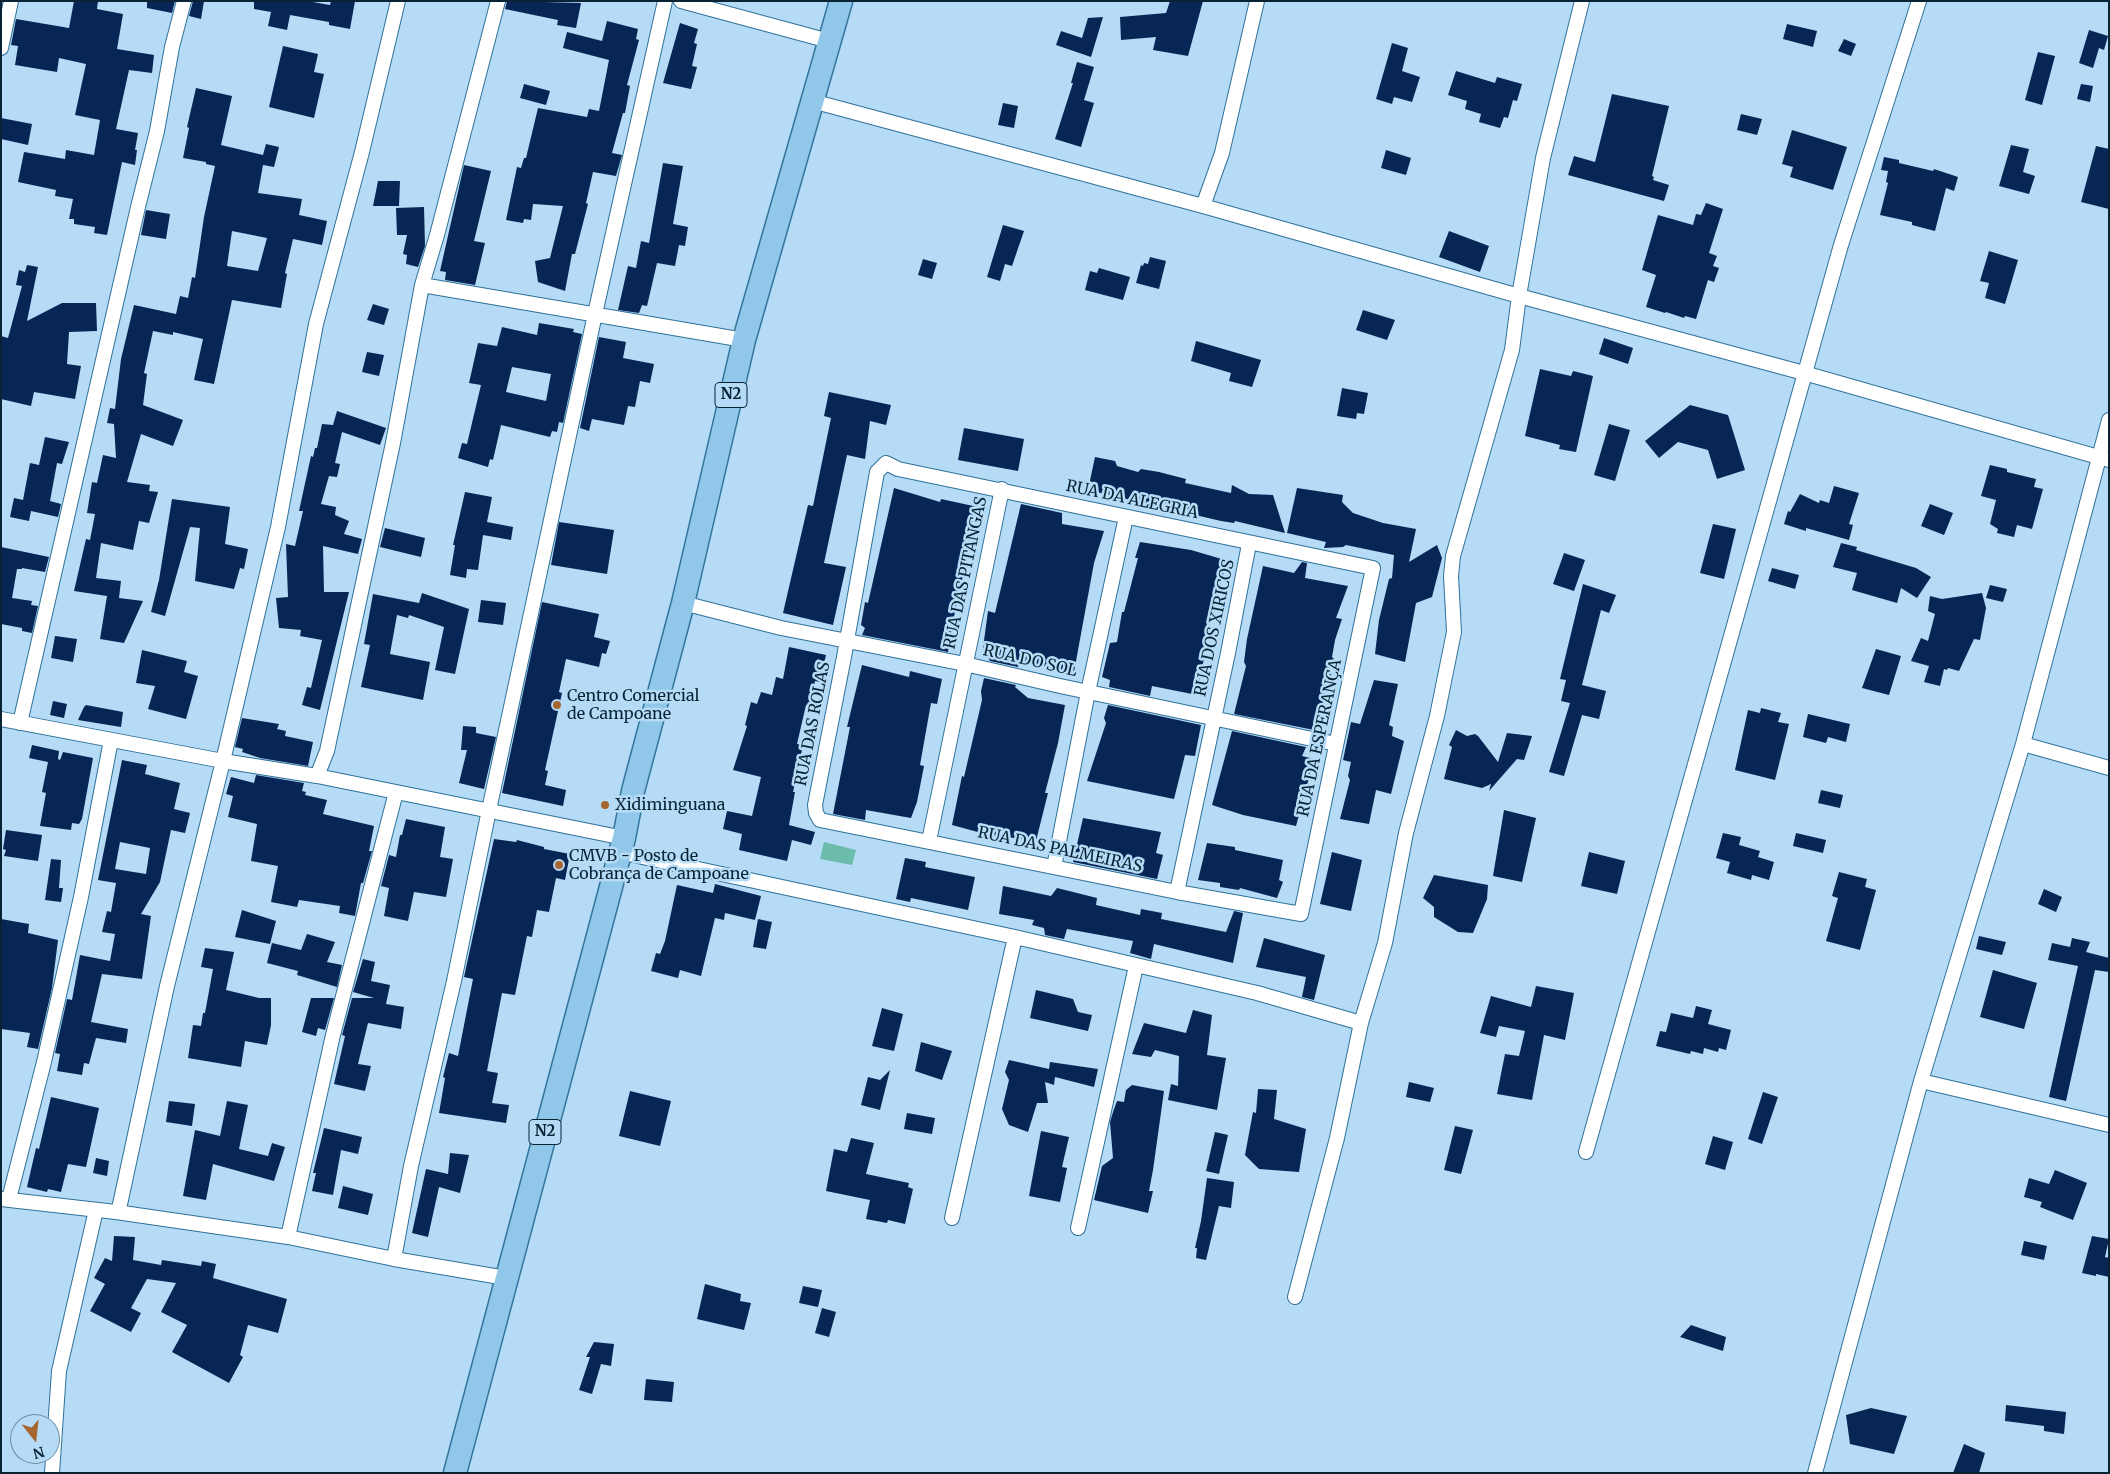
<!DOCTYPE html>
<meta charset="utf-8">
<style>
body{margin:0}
#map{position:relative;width:2110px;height:1474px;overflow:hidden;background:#b5dbf6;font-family:Merriweather,serif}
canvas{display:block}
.frame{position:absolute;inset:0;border:2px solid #082334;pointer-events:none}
.north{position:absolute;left:10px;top:1414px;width:50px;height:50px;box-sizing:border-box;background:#b5dbf6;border:1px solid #7091a8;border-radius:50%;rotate:164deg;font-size:14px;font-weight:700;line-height:20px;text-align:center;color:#082334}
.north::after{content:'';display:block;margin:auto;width:18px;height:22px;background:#a6662f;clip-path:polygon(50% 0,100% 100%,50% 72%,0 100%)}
</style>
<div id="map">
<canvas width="2110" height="1474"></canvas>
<div class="frame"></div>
<div class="north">N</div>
</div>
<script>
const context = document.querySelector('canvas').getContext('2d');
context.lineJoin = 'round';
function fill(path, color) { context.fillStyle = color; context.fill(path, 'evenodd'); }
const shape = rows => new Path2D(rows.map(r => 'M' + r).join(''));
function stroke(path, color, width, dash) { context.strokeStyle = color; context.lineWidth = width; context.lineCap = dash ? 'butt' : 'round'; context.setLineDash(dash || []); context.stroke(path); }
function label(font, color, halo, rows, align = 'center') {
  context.font = font + ' Merriweather,serif'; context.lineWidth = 5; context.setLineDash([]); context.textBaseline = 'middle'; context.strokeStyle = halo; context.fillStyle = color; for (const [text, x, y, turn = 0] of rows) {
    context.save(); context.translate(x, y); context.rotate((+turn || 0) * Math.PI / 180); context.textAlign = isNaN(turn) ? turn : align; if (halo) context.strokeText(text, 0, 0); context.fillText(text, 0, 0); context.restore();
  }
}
fill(shape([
 [824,842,856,850,852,865,820,859]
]), '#6cbcab');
fill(shape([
 [74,1,98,1,97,9,123,14,117,49,154,55,152,73,129,70,116,129,138,133,135,150,137,150,135,165,122,162,107,235,94,233,95,227,74,224,74,219,69,219,73,199,55,196,56,190,18,182,24,152,65,159,66,150,94,155,100,120,75,115,86,64,59,58,57,72,15,65,18,46,11,45,16,19,69,28],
 [147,1,175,1,172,13,147,8],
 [193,1,204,1,201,19,189,16],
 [254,1,307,1,330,5,331,1,355,1,350,29,329,25,329,22,290,15,287,30,268,26,271,12,254,9],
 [507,1,581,3,576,28,557,25,558,20,505,9],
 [1170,1,1203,1,1188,56,1153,50,1156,37,1121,40,1120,17,1166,13],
 [1103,17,1091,57,1056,45,1061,31,1082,38,1088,18],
 [607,21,638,29,636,39,639,40,627,85,630,86,625,113,623,113,612,153,622,155,616,176,593,172,586,203,588,204,575,254,572,254,565,291,538,282,535,261,550,258,563,206,533,204,531,220,524,219,523,223,506,220,517,167,521,168,524,158,526,158,538,108,587,117,589,109,599,111,609,60,563,48,567,32,602,41],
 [680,23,698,29,694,43,697,44,692,66,697,67,691,89,663,83],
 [1787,24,1817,31,1813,47,1783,39],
 [2089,30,2108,36,2104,50,2099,48,2093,68,2079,63],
 [1844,39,1856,44,1851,56,1838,51],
 [1392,43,1408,48,1402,71,1420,77,1412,102,1394,97,1392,104,1376,99],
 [283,46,318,54,314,72,324,74,314,118,269,107],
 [2038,52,2055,56,2042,105,2025,100],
 [1077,62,1094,67,1084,100,1094,103,1081,147,1055,139,1073,83,1071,83],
 [1456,71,1495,83,1497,77,1522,84,1517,101,1513,100,1508,118,1504,117,1500,128,1479,122,1481,114,1465,109,1467,101,1448,95],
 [524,84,550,91,546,105,520,98],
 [2081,84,2093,86,2090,102,2077,99],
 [196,88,232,96,221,145,263,155,266,144,279,147,274,167,263,165,258,193,302,199,299,215,327,221,322,245,293,239,285,273,287,274,281,308,232,300,214,384,194,380,203,339,173,332,173,335,153,331,144,373,147,374,143,405,183,420,173,446,141,434,127,482,150,485,149,491,158,492,149,523,139,521,133,550,101,543,96,578,121,581,119,598,143,601,124,643,100,639,107,596,74,591,86,539,90,540,95,514,87,513,92,482,97,483,103,455,116,458,114,424,107,423,110,408,115,409,121,359,134,305,176,314,180,296,188,298,192,277,195,278,204,217,215,166,206,164,206,162,183,158,189,128,187,127],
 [232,231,267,238,258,271,227,266],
 [1612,94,1669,106,1652,176,1654,177,1653,180,1669,185,1664,201,1568,175,1574,156,1595,162],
 [1003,103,1018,106,1014,128,998,125],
 [1741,114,1762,119,1757,135,1737,130],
 [1,118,32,124,28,145,1,139],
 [1792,130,1847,147,1833,190,1790,177,1793,167,1782,164],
 [2011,145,2029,149,2023,172,2035,176,2029,194,1999,186],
 [2096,146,2109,149,2109,209,2081,202],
 [1386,150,1411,158,1406,175,1381,168],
 [1884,157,1899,160,1899,163,1933,171,1934,169,1958,177,1954,191,1946,188,1935,231,1912,225,1912,222,1880,215,1888,183,1886,182,1888,171,1881,170],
 [663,163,683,166,673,224,688,227,685,246,679,245,675,266,657,263,647,306,642,305,639,313,618,310,628,266,636,268,641,241,649,243],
 [464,165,491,171,474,241,485,243,475,285,445,280,446,272,440,271],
 [378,181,400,181,399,206,373,206],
 [1706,203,1723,209,1709,253,1717,256,1713,266,1719,268,1714,282,1708,280,1696,319,1685,316,1684,318,1666,312,1665,313,1646,307,1656,275,1642,270,1658,215,1693,225,1696,214,1701,215],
 [424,207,425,246,418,267,406,264,407,255,403,254,407,235,397,235,396,208],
 [146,210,170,214,166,239,141,235],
 [1003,225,1024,231,1012,266,1005,264,1000,281,987,277],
 [1449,231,1489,246,1480,272,1439,257],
 [1989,251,2018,260,2005,304,1985,298,1989,283,1980,281],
 [1150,257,1166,261,1159,289,1136,283,1141,265,1143,266,1144,263,1148,264],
 [923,259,937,263,932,279,918,275],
 [27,265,38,267,27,321,62,303,96,303,97,331,69,332,67,364,81,366,75,399,34,392,31,406,1,399,1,336,8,338,22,286,16,285,19,270,25,272],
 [1099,268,1130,277,1123,300,1085,290,1090,271,1097,273],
 [373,304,389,309,384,325,367,320],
 [1363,310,1395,320,1387,340,1356,330],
 [539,323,574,329,573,332,582,334,563,423,559,422,557,432,552,431,550,437,501,425,493,460,490,459,488,467,458,458,462,443,467,444,481,385,469,383,478,343,497,346,502,327,537,335],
 [512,367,551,374,546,401,506,392],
 [599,337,626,342,623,358,654,364,650,383,640,381,635,407,628,406,624,425,592,419,589,431,580,428],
 [1604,338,1633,348,1628,364,1599,354],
 [1196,341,1261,360,1252,387,1229,381,1231,373,1191,361],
 [367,352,384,355,379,376,362,372],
 [1540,369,1571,376,1573,371,1593,376,1576,452,1559,449,1560,445,1525,436],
 [1342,388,1368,393,1364,414,1357,413,1356,419,1337,416],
 [829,392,891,405,886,425,870,421,865,459,847,455,824,563,846,567,833,625,783,613,808,505,813,506,831,418,824,416],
 [1690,405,1728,415,1745,470,1717,479,1708,450,1678,442,1659,458,1645,441],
 [337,411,386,428,380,445,342,432,335,463,340,464,337,477,329,476,321,504,336,507,335,515,349,521,344,534,362,539,358,554,323,546,324,592,349,592,320,710,302,705,307,687,311,688,322,640,300,636,301,630,279,628,276,598,288,597,286,544,295,546,303,511,299,511,311,456,313,457,315,448,317,448,322,424,333,425],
 [1609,424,1630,430,1615,481,1594,475],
 [964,428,1024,439,1018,471,958,460],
 [45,437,69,442,62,464,57,463,50,501,61,504,58,517,31,511,29,521,10,517,14,498,23,500,30,463,39,465],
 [1095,457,1115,461,1117,466,1138,472,1141,469,1159,472,1186,479,1185,483,1231,493,1232,485,1249,494,1273,495,1285,533,1235,521,1234,523,1221,521,1088,490],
 [1990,465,2007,469,2007,472,2036,479,2034,487,2043,489,2032,529,2017,525,2014,537,1997,533,1998,529,1990,524,1996,500,1981,496],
 [1834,486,1859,493,1849,524,1853,525,1849,540,1806,528,1806,531,1784,524,1788,511,1790,512,1800,494,1819,503,1820,500,1829,503],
 [894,488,940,502,941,499,978,507,953,621,948,652,862,635,865,628,861,625,865,602,868,603],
 [1297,488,1343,495,1342,502,1353,513,1383,523,1416,529,1409,562,1437,545,1442,558,1432,597,1416,603,1405,662,1375,654,1379,620,1389,579,1392,578,1394,555,1346,545,1343,547,1324,548,1326,542,1287,533],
 [465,492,492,497,487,522,513,527,511,540,483,535,478,570,467,569,466,578,450,575,455,545,453,545],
 [172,499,230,507,225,544,248,549,244,569,240,568,234,589,195,581,200,528,190,527,165,616,151,612,159,580],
 [1021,504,1062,513,1062,524,1104,531,1094,563,1074,672,1019,661,1018,667,990,661,983,648,988,611,995,613],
 [1930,504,1953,513,1944,535,1921,526],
 [559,522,614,530,607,574,551,565],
 [1713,524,1736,529,1724,579,1700,573],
 [385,528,425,538,421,557,380,547],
 [1140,542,1191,550,1225,560,1223,576,1206,627,1209,631,1197,695,1152,686,1150,696,1109,687,1110,680,1102,677,1110,643,1117,642,1122,612,1124,612,1138,558,1135,558],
 [1841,543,1857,547,1856,550,1916,568,1931,577,1917,598,1901,588,1897,603,1852,590,1857,573,1833,567],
 [1,547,49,557,45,572,22,568,22,569,17,569,12,598,32,601,31,605,38,606,32,633,22,631,22,628,1,624],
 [1564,553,1585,560,1574,591,1553,584],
 [1302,562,1307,563,1305,578,1348,586,1336,618,1342,619,1335,640,1332,657,1334,659,1328,690,1325,689,1322,710,1314,730,1234,714,1246,666,1244,662,1247,639,1263,566,1294,573],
 [1772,568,1799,575,1795,589,1768,581],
 [1583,584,1616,595,1609,613,1601,610,1582,685,1606,691,1599,719,1582,715,1564,776,1549,772,1570,703,1561,701,1566,680,1560,679],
 [1990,585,2007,589,2003,602,1986,598],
 [422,593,469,609,455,674,435,670,444,627,409,615,408,618,397,615,390,654,430,662,423,700,361,687,370,645,364,644,373,594,419,603],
 [1982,593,1986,608,1980,640,1974,639,1959,671,1948,668,1947,670,1944,669,1940,686,1924,682,1929,666,1911,661,1921,638,1928,641,1935,614,1928,611,1930,596,1942,599],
 [481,600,506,603,503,625,478,622],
 [542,602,599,614,594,637,610,641,606,654,602,653,599,667,566,659,559,692,562,693,545,770,548,771,545,785,566,790,563,806,502,793],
 [55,636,77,639,73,662,51,658],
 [789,647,826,655,820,682,815,681,810,706,806,705,797,744,803,745,793,792,795,792,789,825,815,832,811,845,792,840,787,861,739,850,742,834,723,829,727,811,752,816,761,777,733,770,747,726,745,725,751,702,757,704,761,692,772,695,776,677,783,679],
 [1876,649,1901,656,1889,695,1862,688],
 [142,650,187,661,184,672,198,676,186,719,148,709,155,686,136,683],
 [862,665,909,677,910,671,942,679,937,704,931,703,920,765,924,766,917,802,911,818,866,810,865,820,833,814,850,727,847,727],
 [984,678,1016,685,1015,687,1028,698,1065,705,1058,743,1045,793,1048,793,1036,841,985,834,952,825,962,776,964,777,982,700,981,691],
 [1374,680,1398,684,1389,725,1393,727,1392,736,1404,741,1391,794,1376,790,1369,824,1340,819,1350,780,1348,776,1351,762,1343,760,1351,722,1360,724],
 [53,701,67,704,64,718,50,715],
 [86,705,123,712,121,727,78,720,84,707],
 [1108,705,1201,725,1195,756,1185,755,1174,799,1087,781,1106,723,1104,718],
 [1761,708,1781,713,1778,722,1789,724,1775,780,1735,770,1748,710,1760,713],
 [1808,714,1850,724,1846,742,1828,737,1826,743,1803,737],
 [242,718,279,724,277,729,286,731,285,736,313,742,308,766,260,758,242,752,243,749,235,747],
 [463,726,476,727,476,733,496,737,484,789,459,783,467,750,461,750],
 [1456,730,1467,736,1475,734,1478,736,1498,762,1507,733,1532,736,1524,760,1517,759,1489,791,1491,784,1482,788,1444,779,1452,747,1449,745],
 [1232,731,1306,747,1302,756,1314,759,1296,826,1243,815,1212,805],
 [32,745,59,751,58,759,60,760,63,752,93,758,82,819,79,824,72,823,71,830,40,826,46,793,42,792,48,762,29,758],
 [122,760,147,765,145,774,180,783,174,809,190,813,185,833,171,830,160,882,141,914,151,916,142,979,102,974,91,1022,128,1029,126,1043,96,1038,89,1064,84,1063,82,1075,57,1071,60,1054,55,1053,67,999,72,1000,80,955,110,961,115,934,102,932,107,911,111,912,116,883,98,880],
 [120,842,150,848,146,874,115,869],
 [256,775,304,783,302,791,306,792,305,795,327,800,323,814,374,826,369,851,372,851,363,883,361,883,355,916,339,913,340,906,299,900,297,907,271,902,278,866,251,861,257,824,228,817,233,796,226,794,231,777,254,783],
 [1821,790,1843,795,1840,808,1818,803],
 [1504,810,1536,818,1522,882,1493,876],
 [1083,818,1161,832,1156,853,1163,855,1157,879,1073,862],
 [406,819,445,827,440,857,453,859,446,897,414,892,408,921,384,916,389,888,381,886,389,855,396,857,400,835,402,835],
 [6,830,42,835,38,861,4,856,6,850,3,849],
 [1723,833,1741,837,1739,845,1760,851,1758,857,1774,862,1769,880,1752,875,1751,880,1727,873,1730,862,1716,858],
 [1796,833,1826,840,1823,853,1793,846],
 [494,839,516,842,517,840,544,847,544,849,570,854,565,880,556,878,549,912,537,910,532,937,527,936,515,995,502,993,487,1071,498,1073,492,1103,509,1105,506,1123,439,1113,445,1078,443,1077,449,1053,458,1056,473,979,464,977],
 [1207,843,1235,847,1235,850,1283,860,1279,880,1283,882,1277,898,1240,888,1239,890,1220,887,1220,883,1198,880],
 [1332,852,1362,860,1351,911,1320,904],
 [1589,852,1625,861,1617,894,1581,886],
 [905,858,926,862,925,867,975,877,968,910,911,898,910,902,896,899],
 [51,859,61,860,59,888,63,888,61,902,45,900],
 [1839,872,1867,879,1865,887,1876,890,1860,950,1826,941,1838,898,1832,896],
 [1434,875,1488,885,1487,899,1473,933,1458,932,1434,917,1434,907,1423,898],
 [715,884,761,896,755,920,725,913,724,920,715,918,701,976,680,970,678,978,651,971,656,953,660,954,665,941,677,885,713,893],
 [1003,886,1051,896,1057,888,1097,898,1096,905,1140,915,1141,909,1162,913,1161,919,1226,932,1234,911,1243,913,1233,963,1154,944,1151,959,1130,953,1133,941,1067,929,1064,939,1045,935,1044,928,1032,925,1034,920,999,914],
 [2044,889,2062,897,2056,912,2038,904],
 [242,910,276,921,270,944,235,937],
 [1,919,29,924,28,933,58,940,52,988,38,1049,27,1047,30,1033,1,1029],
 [758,919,772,922,766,949,753,947],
 [307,934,335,942,327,962,342,965,337,987,297,975,298,971,267,963,272,943,301,950],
 [1979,936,2006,942,2002,955,1976,949],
 [1264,938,1325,955,1314,1000,1302,997,1306,977,1256,967],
 [2072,938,2090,942,2086,952,2109,958,2109,972,2095,970,2066,1101,2049,1097,2078,966,2048,960,2052,943,2070,947],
 [205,948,234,952,226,990,259,998,271,998,271,1025,267,1045,245,1041,241,1067,188,1058,193,1025,201,1026,203,1013,205,1013,213,969,201,967],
 [363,959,375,962,371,981,390,985,386,1004,404,1007,401,1029,368,1023,358,1064,371,1066,365,1091,334,1084,345,1036,342,1035,352,998,374,998,353,992],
 [1993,970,2037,983,2024,1029,1980,1017],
 [1536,986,1574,993,1565,1040,1544,1035,1532,1100,1497,1094,1505,1054,1519,1056,1525,1031,1499,1026,1496,1037,1480,1033,1491,996,1531,1007],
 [1036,990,1073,999,1078,1012,1092,1015,1088,1031,1030,1018],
 [311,998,334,998,325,1030,318,1028,316,1036,302,1032],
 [1696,1006,1712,1010,1708,1024,1731,1030,1726,1050,1719,1048,1718,1052,1704,1048,1703,1054,1691,1051,1690,1054,1656,1046,1660,1031,1666,1032,1671,1013,1693,1018],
 [882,1008,903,1014,894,1051,872,1046],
 [1193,1010,1212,1015,1207,1055,1226,1058,1217,1110,1168,1100,1171,1084,1178,1086,1179,1056,1155,1050,1151,1057,1132,1054,1144,1023,1186,1033],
 [921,1042,952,1051,942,1080,915,1071],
 [1009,1060,1049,1069,1050,1062,1098,1069,1094,1087,1055,1077,1054,1085,1045,1082,1048,1103,1037,1103,1028,1132,1009,1125,1002,1109,1009,1080,1005,1072],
 [890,1070,880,1110,861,1105,868,1077,880,1080],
 [1409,1082,1434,1088,1430,1102,1406,1097],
 [1132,1085,1164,1091,1153,1170,1149,1191,1153,1191,1148,1213,1094,1200,1102,1166,1113,1158,1110,1122,1113,1112,1117,1101,1124,1102,1126,1090],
 [1258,1089,1277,1090,1274,1119,1306,1129,1299,1172,1259,1169,1245,1155,1253,1112,1256,1113],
 [630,1091,671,1101,660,1146,619,1136],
 [1763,1092,1778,1097,1762,1144,1748,1139],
 [51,1097,99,1108,86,1167,68,1164,61,1192,48,1189,47,1192,27,1187,36,1148,39,1149],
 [169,1101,195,1104,192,1126,166,1122],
 [227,1101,248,1105,239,1149,268,1156,272,1143,285,1147,274,1181,213,1164,206,1200,183,1196,195,1130,220,1136],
 [907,1113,935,1118,932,1134,904,1129],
 [1455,1126,1473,1130,1461,1174,1444,1170],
 [324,1128,362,1137,358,1154,341,1150,333,1195,312,1191,316,1173,313,1173],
 [1041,1131,1069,1137,1062,1167,1067,1168,1060,1202,1029,1196],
 [1215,1132,1228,1135,1219,1174,1206,1171],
 [1713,1136,1733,1142,1725,1170,1705,1164],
 [851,1138,874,1143,866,1174,909,1183,908,1187,913,1189,905,1224,888,1220,887,1223,866,1219,870,1200,826,1191,834,1149,847,1152],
 [450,1153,469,1155,460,1193,439,1187,428,1237,412,1233,426,1169,448,1174],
 [96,1158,109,1161,107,1176,93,1173],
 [2055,1170,2087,1183,2073,1220,2040,1207,2042,1202,2024,1197,2029,1178,2049,1184],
 [1207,1178,1234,1182,1231,1208,1219,1206,1206,1260,1196,1258,1197,1248,1195,1248,1201,1221],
 [343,1186,373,1194,368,1215,338,1208],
 [114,1236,135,1237,133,1260,161,1265,162,1260,201,1266,202,1261,216,1264,213,1278,287,1299,278,1333,248,1325,240,1355,243,1357,229,1383,172,1352,187,1325,161,1312,176,1283,147,1279,131,1308,141,1313,131,1332,90,1311,105,1284,94,1278,105,1258,112,1261],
 [2092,1236,2109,1239,2105,1257,2109,1258,2109,1277,2096,1274,2096,1276,2082,1273],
 [2024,1241,2047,1246,2044,1260,2021,1255],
 [705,1284,741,1294,740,1301,751,1303,744,1330,697,1319],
 [803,1286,822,1290,818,1307,799,1303],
 [822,1308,836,1312,829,1337,815,1333],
 [1691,1325,1726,1337,1723,1351,1680,1337],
 [594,1342,614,1344,611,1366,601,1364,592,1394,579,1390,590,1357,586,1357],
 [646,1379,674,1382,672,1402,644,1400],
 [2006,1405,2066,1412,2064,1434,2044,1431,2044,1426,2005,1421],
 [1871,1408,1907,1416,1894,1454,1850,1444,1846,1415],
 [1964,1444,1985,1453,1979,1473,1953,1473]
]), '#082655');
const street = shape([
 [681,1,829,41],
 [1,48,11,1],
 [812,101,1203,206,1519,296,1804,373,2109,460],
 [1203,206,1222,153,1257,1],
 [422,285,744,340],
 [886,463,898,469,1373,568,1301,914,1177,892,820,820,816,813,815,805,844,657,877,472,886,463],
 [683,603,781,628,965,664,1060,686,1336,744],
 [1,719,223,761,317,776,624,838],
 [20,723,138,207,157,131,172,47,184,1],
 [2023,744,2109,768],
 [317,776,327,751,393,443,422,285,437,235,498,1],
 [929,841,1002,489],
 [619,852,1015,937,1257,993,1361,1023],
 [1054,867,1088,692,1126,517],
 [1177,892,1228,653,1249,544],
 [1921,1081,2109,1125],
 [1586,1152,1841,245,1919,1],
 [1,1199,116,1212,288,1237,394,1259,506,1278],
 [9,1199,44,1062,81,897,111,740],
 [116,1212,119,1209,167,986,223,761,278,527,316,324,362,152,398,1],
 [952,1218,1015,937],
 [1078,1228,1136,966],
 [288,1237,333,1035,396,792],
 [394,1259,411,1166,454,981,489,810,595,314,665,1],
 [1295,1297,1337,1138,1361,1023,1385,943,1406,833,1437,716,1454,632,1451,576,1453,556,1512,350,1519,296,1543,158,1582,1],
 [52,1473,59,1371,96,1210],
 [1815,1473,1921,1081,2023,744,2109,420]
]);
const primary = shape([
 [455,1473,624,838,633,791,683,603,744,340,841,1]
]);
stroke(street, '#307199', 16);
stroke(primary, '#3276a0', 25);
stroke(street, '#fff', 14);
stroke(primary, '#91c7e9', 22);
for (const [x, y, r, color] of [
 [557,705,5,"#a6662f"],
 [605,805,5,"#a6662f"],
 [559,865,5,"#a6662f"]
]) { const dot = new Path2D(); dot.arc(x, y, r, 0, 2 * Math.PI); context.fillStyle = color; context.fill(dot); stroke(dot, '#b5dbf6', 2); }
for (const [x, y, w] of [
 [731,395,32],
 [545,1132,32]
]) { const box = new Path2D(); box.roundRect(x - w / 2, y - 12.5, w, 25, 4); context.fillStyle = '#b5dbf6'; context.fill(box); stroke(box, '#082334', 1); }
label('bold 15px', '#082334', null, [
 ["N2",731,395],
 ["N2",545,1132]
]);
label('16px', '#082334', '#b5dbf6', [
 ["RUA DA ALEGRIA",1132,500,12],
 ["RUA DAS PITANGAS",966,573,-78],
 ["RUA DOS XIRICOS",1215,628,-78],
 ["RUA DO SOL",1030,661,13],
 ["RUA DAS ROLAS",813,724,-79],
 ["RUA DA ESPERANÇA",1320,738,-78],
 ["RUA DAS PALMEIRAS",1060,850,12]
]);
label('16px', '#082334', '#b5dbf6', [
 ["Centro Comercial",567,696],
 ["de Campoane",567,714],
 ["Xidiminguana",615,805],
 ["CMVB - Posto de",569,856],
 ["Cobrança de Campoane",569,874]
], 'left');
</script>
